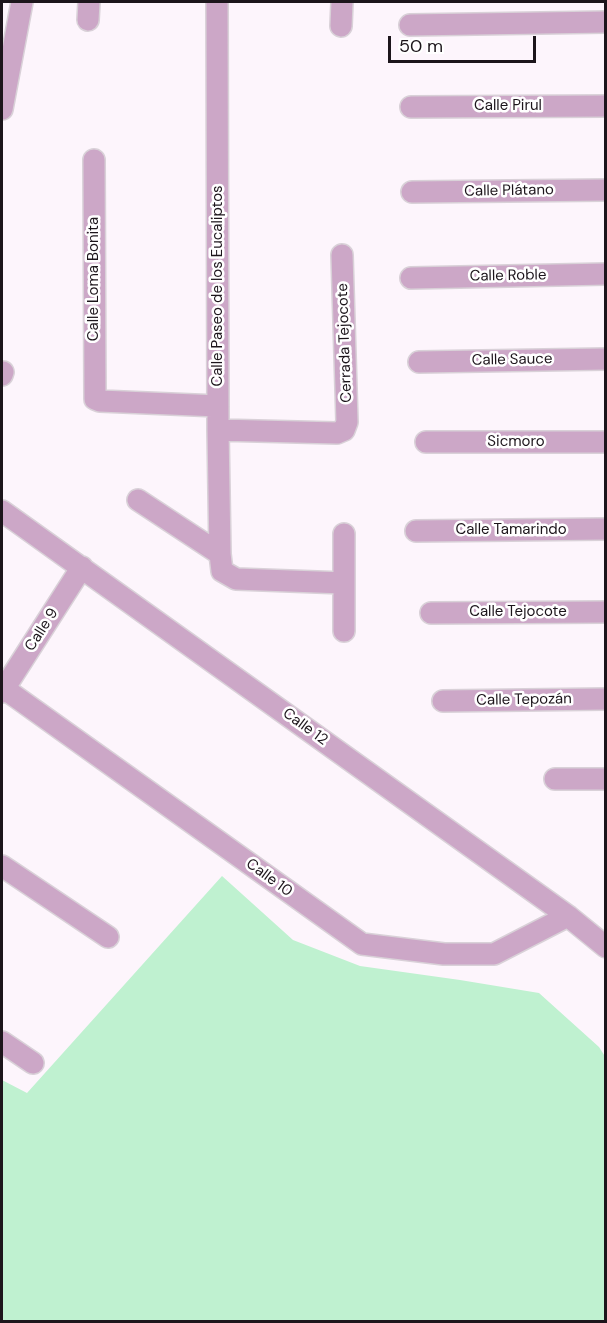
<!DOCTYPE html>
<meta charset="utf-8">
<style>
body{margin:0}
#map{position:relative;width:607px;height:1323px;overflow:hidden;background:#fdf5fc;font-family:"DM Sans",sans-serif}
canvas{display:block}
.frame{position:absolute;inset:0;border:3px solid #1c151b;pointer-events:none}
.scale{position:absolute;left:388px;top:36px;width:148px;height:27px;box-sizing:border-box;border:3px solid #1c151b;border-top:0;padding-left:8px;font-size:18px;line-height:21px;white-space:nowrap;color:#1c151b;-webkit-text-stroke:4px #fff;paint-order:stroke}
</style>
<div id="map">
<canvas width="607" height="1323"></canvas>
<div class="frame"></div>
<div class="scale">50 m</div>
</div>
<script>
const context = document.querySelector('canvas').getContext('2d');
context.lineJoin = 'round';
function fill(path, color) { context.fillStyle = color; context.fill(path, 'evenodd'); }
const shape = rows => new Path2D(rows.map(r => 'M' + r).join(''));
function stroke(path, color, width, dash) { context.strokeStyle = color; context.lineWidth = width; context.lineCap = dash ? 'butt' : 'round'; context.setLineDash(dash || []); context.stroke(path); }
function label(font, color, halo, rows, align = 'center') {
  context.font = font + ' "DM Sans",sans-serif'; context.lineWidth = 5; context.setLineDash([]); context.textBaseline = 'middle'; context.strokeStyle = halo; context.fillStyle = color; for (const [text, x, y, turn = 0] of rows) {
    context.save(); context.translate(x, y); context.rotate((+turn || 0) * Math.PI / 180); context.textAlign = isNaN(turn) ? turn : align; if (halo) context.strokeText(text, 0, 0); context.fillText(text, 0, 0); context.restore();
  }
}
fill(shape([
 [222,876,293,940,360,966,460,980,539,993,599,1047,606,1058,605,1321,2,1321,2,1080,27,1093]
]), '#bff1d0');
const minor = shape([
 [217,2,218,430,220,554,222,571,236,579,344,583],
 [88,20,89,2],
 [410,25,606,22],
 [341,26,342,2],
 [411,107,606,106],
 [2,109,22,2],
 [94,160,95,399,100,401,218,406],
 [412,192,606,190],
 [411,278,606,274],
 [419,362,606,359],
 [2,375,3,372],
 [218,430,337,433,344,430,347,422,342,255],
 [426,442,606,442],
 [138,500,220,554],
 [2,511,568,916,606,947],
 [416,531,606,529],
 [431,613,606,612],
 [344,631,344,534],
 [2,687,362,944,444,954,494,954,568,916],
 [2,692,82,567],
 [443,701,606,699],
 [555,779,606,779],
 [2,866,108,937],
 [2,1042,33,1063]
]);
stroke(minor, '#d9d1d8', 24);
stroke(minor, '#cca7c7', 21);
label('15px', '#1c151b', '#fff', [
 ["Calle Pirul",508,106],
 ["Calle Plátano",509,191,-1],
 ["Calle Roble",508,276,-1],
 ["Calle Loma Bonita",94,279,-90],
 ["Calle Paseo de los Eucaliptos",218,286,-90],
 ["Cerrada Tejocote",345,343,-92],
 ["Calle Sauce",512,360,-1],
 ["Sicmoro",516,442],
 ["Calle Tamarindo",511,530],
 ["Calle Tejocote",518,612],
 ["Calle 9",42,630,-57],
 ["Calle Tepozán",524,700,-1],
 ["Calle 12",305,727,36],
 ["Calle 10",269,878,36]
]);
</script>
